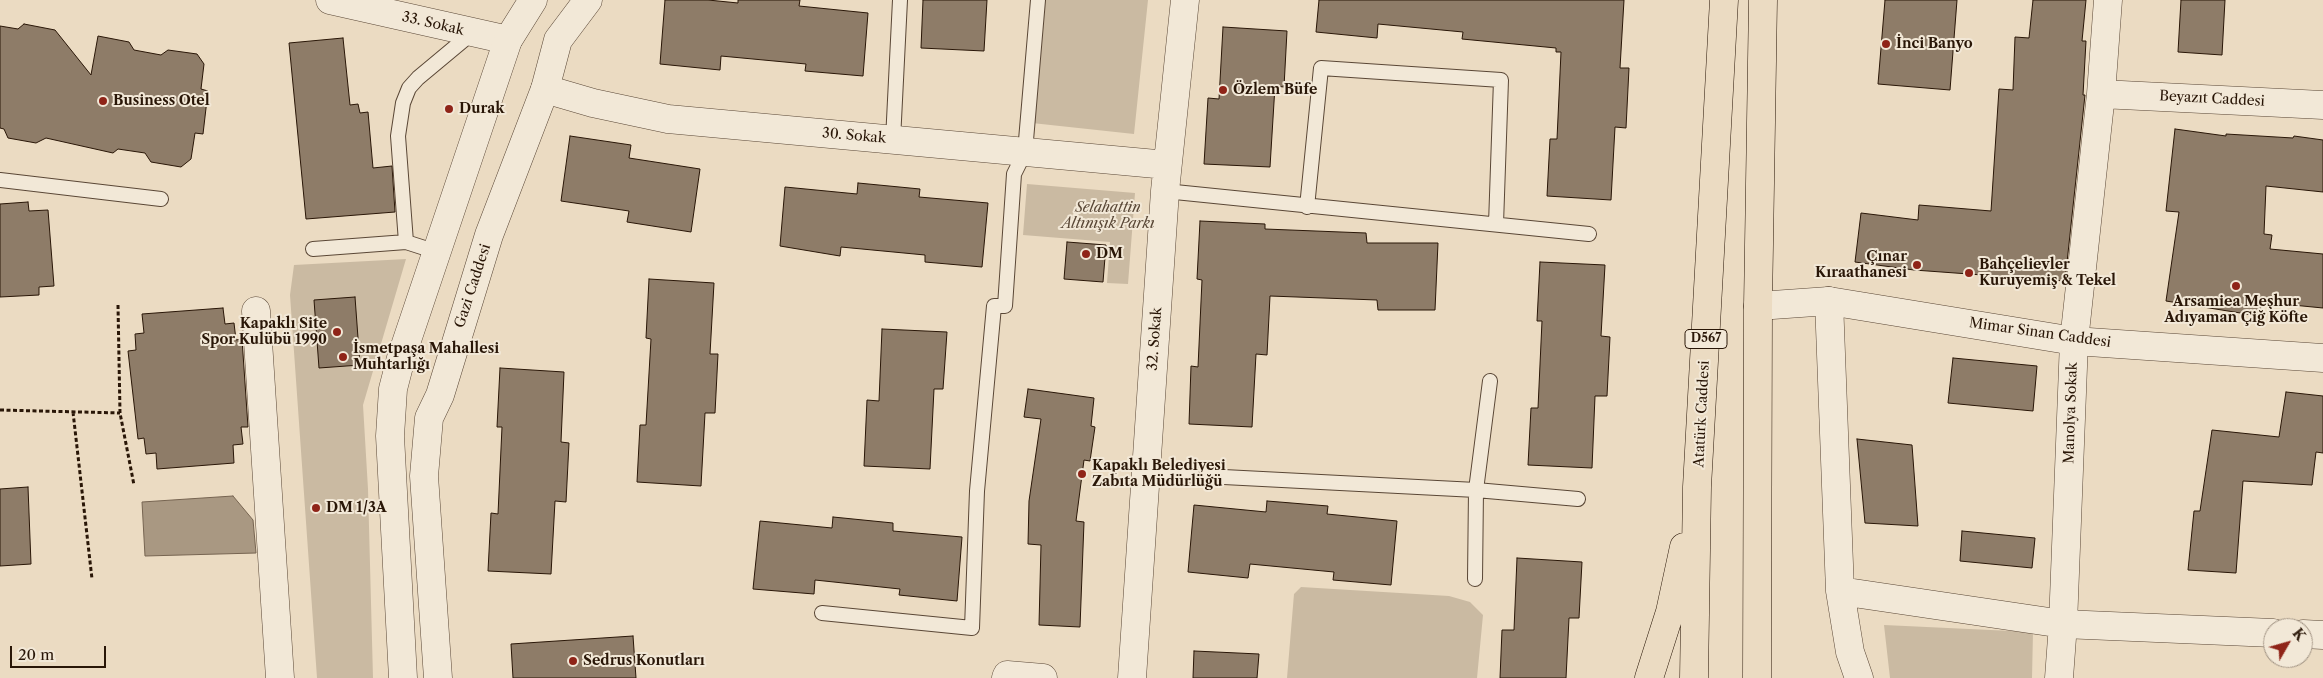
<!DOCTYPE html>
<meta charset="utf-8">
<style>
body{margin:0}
#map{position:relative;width:2323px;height:678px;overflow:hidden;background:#ebdbc2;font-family:"Libre Caslon Text",serif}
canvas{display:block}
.north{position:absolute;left:2263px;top:618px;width:50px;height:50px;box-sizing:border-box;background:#f2e8d7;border:1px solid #a29484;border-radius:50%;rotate:52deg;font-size:14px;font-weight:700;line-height:20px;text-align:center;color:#291607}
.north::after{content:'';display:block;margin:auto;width:18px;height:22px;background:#8f2418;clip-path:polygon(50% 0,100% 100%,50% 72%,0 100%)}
.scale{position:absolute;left:10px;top:646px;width:96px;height:22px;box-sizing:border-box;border:2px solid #291607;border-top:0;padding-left:6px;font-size:15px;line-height:18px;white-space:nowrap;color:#291607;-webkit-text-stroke:4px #f2e8d7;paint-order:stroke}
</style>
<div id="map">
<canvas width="2323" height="678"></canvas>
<div class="north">K</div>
<div class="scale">20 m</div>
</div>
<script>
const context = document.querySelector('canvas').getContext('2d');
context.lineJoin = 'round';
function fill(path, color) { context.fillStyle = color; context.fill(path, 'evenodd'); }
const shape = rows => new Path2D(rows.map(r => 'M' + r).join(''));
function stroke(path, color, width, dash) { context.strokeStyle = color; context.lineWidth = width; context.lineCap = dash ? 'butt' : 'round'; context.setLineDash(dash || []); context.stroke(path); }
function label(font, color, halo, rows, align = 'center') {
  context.font = font + ' "Libre Caslon Text",serif'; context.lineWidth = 4; context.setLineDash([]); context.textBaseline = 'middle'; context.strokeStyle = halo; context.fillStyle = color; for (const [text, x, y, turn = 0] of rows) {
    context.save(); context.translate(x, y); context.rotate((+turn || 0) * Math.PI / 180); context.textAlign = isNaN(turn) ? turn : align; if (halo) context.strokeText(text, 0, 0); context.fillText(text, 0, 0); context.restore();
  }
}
fill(shape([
 [1044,0,1148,0,1134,134,1032,123],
 [1027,184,1135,193,1128,284,1107,283,1110,242,1023,235],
 [406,259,363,405,368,489,373,678,317,678,290,295,294,265],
 [1301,587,1449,596,1470,602,1483,615,1477,678,1287,678,1294,594],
 [1884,625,2033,632,2032,678,1890,678]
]), '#cabaa2');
const water = shape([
 [233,496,253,520,256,553,145,556,142,502,233,496]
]);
fill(water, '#a99882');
stroke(water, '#766451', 1);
const building = shape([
 [665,0,708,0,738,3,738,0,800,0,799,6,868,13,863,76,805,71,806,64,721,56,720,70,660,64,665,0],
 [923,0,987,0,984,51,921,48,923,0],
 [1319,0,1624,0,1620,68,1629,68,1626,128,1615,127,1611,200,1547,196,1550,139,1557,139,1561,52,1556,52,1556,48,1462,39,1463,32,1378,24,1377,38,1316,32,1319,0],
 [1885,0,1957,0,1950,90,1878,84,1885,0],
 [2033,0,2086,0,2082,41,2086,41,2083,95,2085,95,2065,281,1914,270,1855,262,1861,213,1918,220,1919,205,1991,211,1999,89,2013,90,2015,37,2029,38,2033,0],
 [2181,0,2225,0,2222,55,2178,52,2181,0],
 [24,24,55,30,91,75,98,36,129,42,134,50,161,55,168,50,197,54,204,64,201,89,208,91,203,134,195,133,191,159,181,167,151,162,145,153,118,149,113,153,46,138,36,143,8,138,4,129,0,128,0,26,18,29,24,24],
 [1223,27,1287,31,1284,87,1275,86,1270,167,1204,164,1208,98,1219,99,1223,27],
 [343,38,350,105,358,104,360,113,368,112,373,168,392,166,395,212,306,219,289,43,343,38],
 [2175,129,2226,136,2226,134,2293,138,2294,136,2323,140,2323,192,2266,186,2264,234,2272,235,2270,249,2323,254,2323,308,2262,302,2259,316,2166,301,2179,212,2166,211,2175,129],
 [570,136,631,145,629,158,700,169,691,232,627,222,629,211,561,201,570,136],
 [858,183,920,189,919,197,988,203,982,267,925,262,925,255,841,247,840,256,780,246,785,187,857,194,858,183],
 [28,202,29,211,48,210,54,286,39,287,39,295,0,297,0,204,28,202],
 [1200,221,1265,224,1265,229,1366,233,1367,243,1438,243,1435,310,1378,310,1377,300,1270,296,1267,355,1256,354,1252,427,1189,424,1191,366,1198,367,1202,280,1197,279,1200,221],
 [1067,242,1106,245,1103,282,1064,279,1067,242],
 [1540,262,1605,265,1601,336,1610,337,1607,396,1595,396,1592,468,1528,465,1531,408,1538,408,1542,321,1537,321,1540,262],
 [649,279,714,283,710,354,718,354,715,413,705,413,701,486,637,482,640,425,646,425,651,339,646,338,649,279],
 [355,297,360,365,319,368,314,300,355,297],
 [223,308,225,324,234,323,236,340,242,339,248,427,241,427,243,444,233,445,234,463,157,469,156,453,146,454,144,438,138,439,128,351,136,350,135,334,144,333,142,314,223,308],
 [882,329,947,332,943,389,934,389,930,469,864,466,867,400,879,401,882,329],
 [1953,358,2037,366,2033,411,1948,403,1953,358],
 [500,368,564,372,561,442,569,443,566,502,555,501,551,574,488,571,491,513,498,514,502,427,497,427,500,368],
 [1028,389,1094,398,1091,426,1095,427,1090,461,1084,460,1076,521,1084,522,1080,627,1039,625,1041,545,1028,544,1029,501,1041,419,1024,417,1028,389],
 [2286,392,2323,396,2323,453,2316,452,2312,485,2243,481,2236,573,2188,570,2194,511,2200,511,2212,430,2279,437,2286,392],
 [1857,439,1912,445,1918,526,1865,523,1857,439],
 [28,487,31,564,0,566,0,489,28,487],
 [1267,501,1328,506,1327,514,1397,521,1391,585,1333,580,1334,572,1250,564,1248,578,1188,572,1194,505,1266,512,1267,501],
 [833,517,893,523,893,531,962,537,957,601,899,595,900,589,815,580,814,594,753,589,760,521,832,528,833,517],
 [1962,531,2035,538,2032,568,1960,561,1962,531],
 [1517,558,1582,562,1579,618,1569,618,1566,678,1500,678,1502,630,1514,630,1517,558],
 [633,636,636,678,513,678,511,644,633,636],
 [1194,651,1259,654,1257,678,1193,678,1194,651]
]);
fill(building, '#8e7c68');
stroke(building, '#291607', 1);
const service = shape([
 [893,140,900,0],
 [0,180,161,199],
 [1165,191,1589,234],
 [1307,207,1321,68,1501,80,1496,224],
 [406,242,398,136,403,103,409,88,418,78,472,33],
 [313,249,406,242,437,252],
 [1146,473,1476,490,1578,499],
 [1475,579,1476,490,1490,381],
 [822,613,972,628,977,491,994,306,1005,306,1014,174,1025,152,1038,0]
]);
const minor = shape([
 [330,0,508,40],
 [545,89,593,103,668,119,1167,165],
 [2101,94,2323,105],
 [1829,301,1840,591,2063,624],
 [256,311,280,678],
 [1840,591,1850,652,1859,678],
 [1006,678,1007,675,1043,678],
 [1132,678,1165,191,1185,0],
 [2059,678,2063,624,2074,341,2101,94,2108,0]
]);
const tertiary = shape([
 [1758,306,1829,301,2074,341,2323,358],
 [2063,624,2273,633],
 [2303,634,2323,635],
 [403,678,390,436,393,389,401,358,508,40,533,0],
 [438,678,424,476,429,418,440,395,489,235,545,89,558,40,588,0]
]);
const trunk = shape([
 [1649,678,1670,612,1684,547],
 [1694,678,1697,487,1724,0],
 [1757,678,1758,306,1763,0]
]);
stroke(service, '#5a4736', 16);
stroke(minor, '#5a4736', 29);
stroke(tertiary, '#5a4736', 29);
stroke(trunk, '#291607', 29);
stroke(shape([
 [118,305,120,413,134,485],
 [0,410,120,413],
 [73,412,92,579]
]), '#291607', 3, [4, 2.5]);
stroke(service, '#f2e8d7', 14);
stroke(minor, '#f2e8d7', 28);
stroke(tertiary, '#f2e8d7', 28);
stroke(trunk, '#ebdbc2', 28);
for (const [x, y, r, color] of [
 [1886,44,5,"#8f2418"],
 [1223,90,5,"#8f2418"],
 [103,101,5,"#8f2418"],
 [449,109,5,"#8f2418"],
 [1086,254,5,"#8f2418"],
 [1917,265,5,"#8f2418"],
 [1969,273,5,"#8f2418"],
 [2236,286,5,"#8f2418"],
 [337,332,5,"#8f2418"],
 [343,357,5,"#8f2418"],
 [1082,474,5,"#8f2418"],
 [316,508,5,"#8f2418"],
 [573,661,5,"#8f2418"]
]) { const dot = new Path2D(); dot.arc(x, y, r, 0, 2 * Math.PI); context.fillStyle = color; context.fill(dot); stroke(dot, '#f2e8d7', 2); }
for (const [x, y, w] of [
 [1706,339,42]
]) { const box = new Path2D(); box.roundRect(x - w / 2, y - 9.5, w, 19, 4); context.fillStyle = '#f2e8d7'; context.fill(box); stroke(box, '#291607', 1); }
label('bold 12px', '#291607', null, [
 ["D567",1706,339]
]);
label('14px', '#291607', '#f2e8d7', [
 ["33. Sokak",433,24,13],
 ["Beyazıt Caddesi",2212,99,3],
 ["30. Sokak",854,136,5],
 ["Gazi Caddesi",473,286,-72],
 ["Mimar Sinan Caddesi",2040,333,8],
 ["32. Sokak",1155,339,-86],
 ["Manolya Sokak",2071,413,-88],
 ["Atatürk Caddesi",1702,414,-87]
]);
label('bold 14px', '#291607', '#f2e8d7', [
 ["İnci Banyo",1896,44],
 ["Özlem Büfe",1233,90],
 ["Business Otel",113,101],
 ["Durak",459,109],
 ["DM",1096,254],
 ["Çınar",1907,257,"right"],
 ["Kıraathanesi",1907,273,"right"],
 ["Bahçelievler",1979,265],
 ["Kuruyemiş & Tekel",1979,281],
 ["Arsamiea Meşhur",2236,302,"center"],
 ["Adıyaman Çiğ Köfte",2236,318,"center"],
 ["Kapaklı Site",327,324,"right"],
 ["Spor Kulübü 1990",327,340,"right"],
 ["İsmetpaşa Mahallesi",353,349],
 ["Muhtarlığı",353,365],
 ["Kapaklı Belediyesi",1092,466],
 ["Zabıta Müdürlüğü",1092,482],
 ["DM 1/3A",326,508],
 ["Sedrus Konutları",583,661]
], 'left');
label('italic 14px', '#594736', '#f2e8d7', [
 ["Selahattin",1108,208],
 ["Altınışık Parkı",1108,224]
]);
</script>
